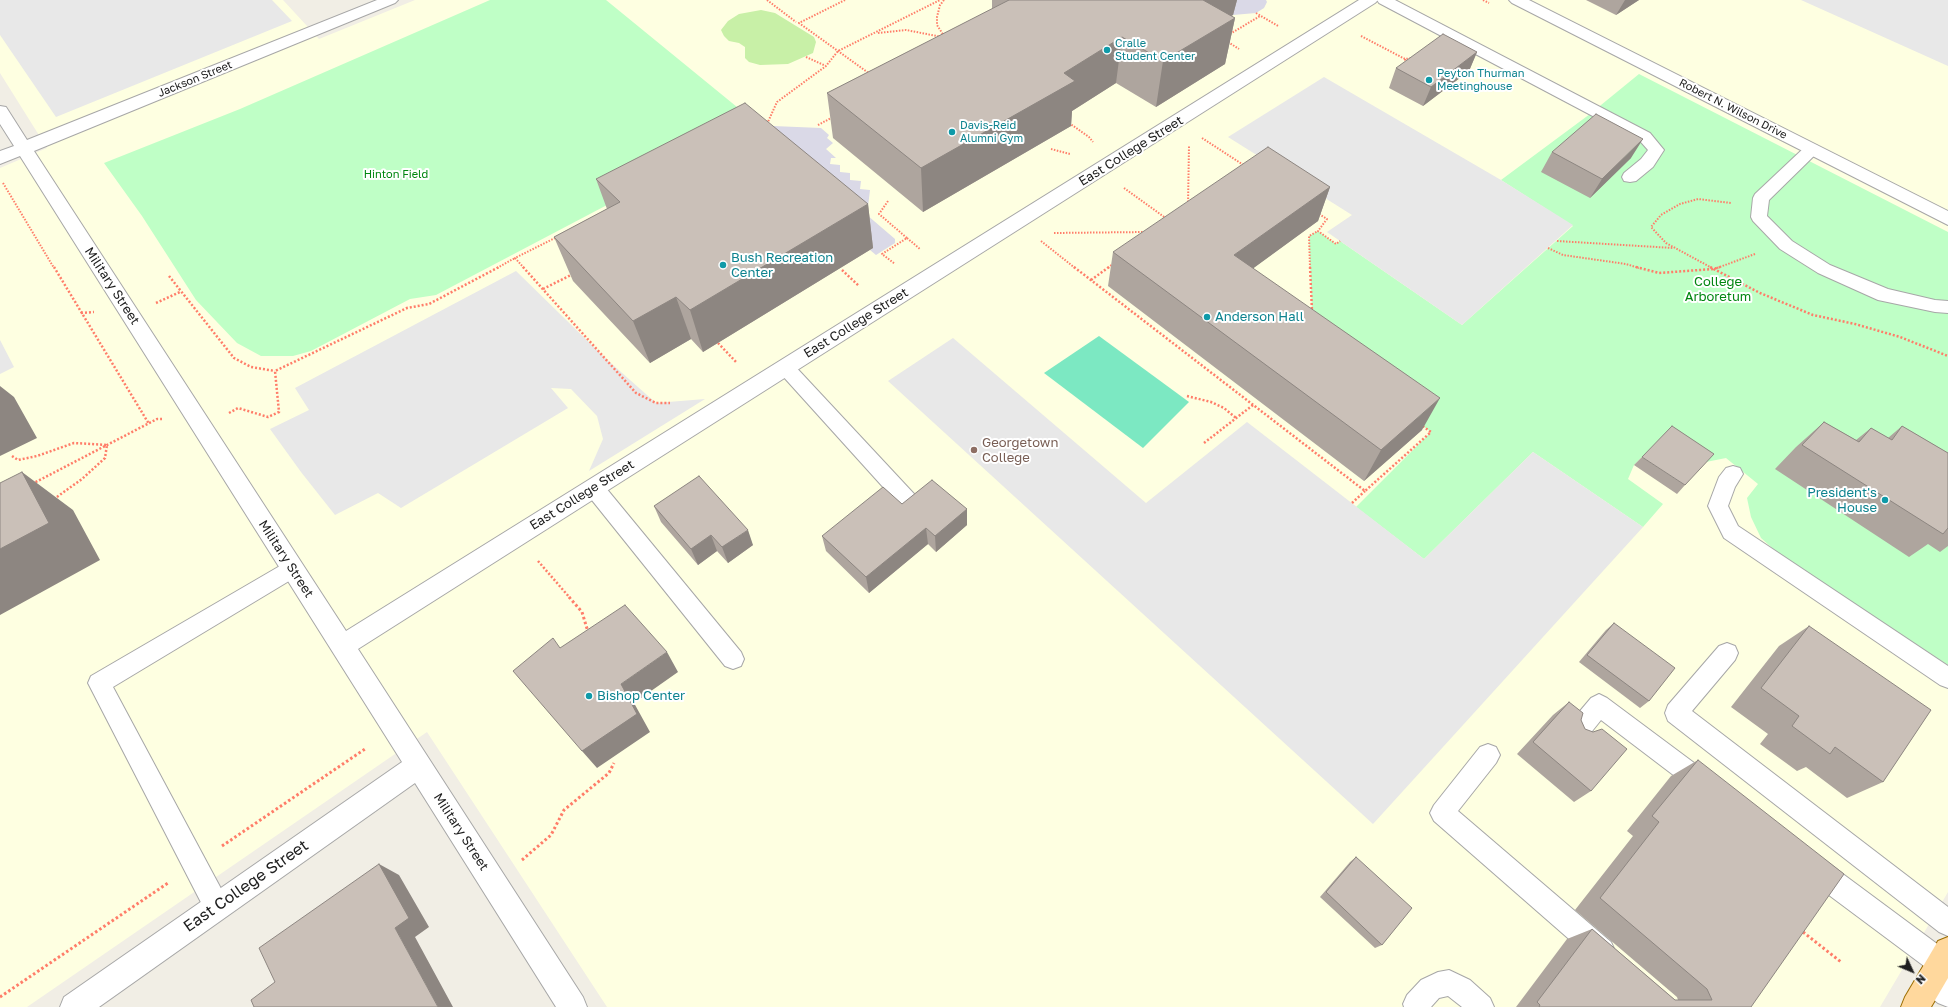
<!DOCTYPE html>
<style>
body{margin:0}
#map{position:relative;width:1948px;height:1007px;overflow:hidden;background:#f1eee5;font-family:"Golos Text",sans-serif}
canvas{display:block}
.north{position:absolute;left:1892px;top:951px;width:40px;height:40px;-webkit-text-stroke:3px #fff;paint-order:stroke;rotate:134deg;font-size:11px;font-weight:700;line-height:16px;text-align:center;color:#202020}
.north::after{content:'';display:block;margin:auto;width:14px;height:18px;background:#202020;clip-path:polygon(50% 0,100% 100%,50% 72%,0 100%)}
</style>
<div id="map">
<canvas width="1948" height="1007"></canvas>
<div class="north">N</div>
</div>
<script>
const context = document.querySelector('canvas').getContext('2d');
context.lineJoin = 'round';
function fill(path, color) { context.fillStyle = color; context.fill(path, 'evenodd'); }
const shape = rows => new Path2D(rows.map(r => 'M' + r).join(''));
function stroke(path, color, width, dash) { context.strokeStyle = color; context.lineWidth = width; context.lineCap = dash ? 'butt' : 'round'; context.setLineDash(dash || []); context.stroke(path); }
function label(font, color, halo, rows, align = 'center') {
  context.font = font + ' "Golos Text",sans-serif'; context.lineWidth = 4; context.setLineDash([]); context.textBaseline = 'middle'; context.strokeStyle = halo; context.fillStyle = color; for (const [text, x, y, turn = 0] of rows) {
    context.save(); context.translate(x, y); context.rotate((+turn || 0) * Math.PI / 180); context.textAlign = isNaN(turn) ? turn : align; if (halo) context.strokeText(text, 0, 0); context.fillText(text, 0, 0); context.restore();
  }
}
fill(shape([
 [0,0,283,0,319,39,415,0,1948,0,1948,892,1880,1007,607,1007,427,732,27,1007,0,1007,0,168,47,148,0,73]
]), '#feffe1');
fill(shape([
 [761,10,775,13,814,37,816,42,813,53,788,64,760,65,749,62,745,58,745,47,739,43,729,41,724,36,721,30,728,21,739,14]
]), '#c8f0a7');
fill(shape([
 [490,0,606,0,759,125,436,295,410,299,311,351,293,356,261,356,237,343,196,300,142,216,104,163,240,109],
 [1639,74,1948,232,1948,665,1780,555,1761,538,1751,517,1747,498,1758,484,1726,458,1706,462,1664,435,1634,465,1628,479,1663,504,1643,527,1533,452,1424,559,1356,507,1431,432,1332,361,1313,337,1309,236,1318,231,1336,244,1340,241,1462,325,1573,226,1501,180,1590,114]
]), '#bfffc6');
fill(shape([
 [1099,336,1189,402,1143,448,1044,373]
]), '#7ce8c2');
fill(shape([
 [0,0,272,0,292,21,56,117,0,35],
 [1801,0,1948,0,1948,66],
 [1324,77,1501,180,1573,225,1462,325,1327,232,1352,215,1228,137],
 [516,271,604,357,656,403,705,399,589,471,603,439,597,416,571,389,551,388,568,408,401,508,378,493,335,515,301,472,270,429,309,410,295,388],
 [953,338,1146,503,1247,422,1424,559,1533,452,1643,527,1373,824,888,381],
 [0,340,14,367,0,374]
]), '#e8e8e8');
fill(shape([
 [1207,0,1266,0,1267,2,1264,8,1256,13,1233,15],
 [773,126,821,128,829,135,827,138,833,143,826,149,836,158,831,158,830,164,840,165,840,172,850,173,850,180,861,181,860,189,870,190,867,215,895,239,895,243,876,255,870,250,873,248]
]), '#dad9e7');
const lane = shape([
 [1377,0,1395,0,1650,133,1664,150,1653,167,1636,181,1630,182,1624,181,1622,177,1624,173,1641,159,1648,150,1640,141,1379,3,1377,0],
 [1812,145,1818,146,1820,150,1769,200,1767,216,1792,241,1830,265,1888,289,1935,300,1948,301,1948,313,1935,312,1878,300,1818,273,1780,249,1753,221,1751,217,1753,198,1755,194,1806,146,1812,145],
 [786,361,792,363,916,496,919,502,916,508,909,510,902,508,780,373,777,368,780,363,786,361],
 [1733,466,1740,468,1743,474,1735,487,1728,506,1738,526,1948,666,1948,688,1940,685,1724,538,1708,506,1719,477,1726,468,1733,466],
 [594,480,601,482,741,652,744,659,741,666,733,669,725,666,587,494,584,488,587,482,594,480],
 [292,560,299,563,302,569,299,575,113,687,226,898,229,907,226,916,217,919,208,916,88,683,91,676,285,563,292,560],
 [1727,643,1735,646,1738,653,1735,660,1692,711,1948,907,1948,936,1939,932,1668,721,1665,713,1668,705,1719,646,1727,643],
 [1599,694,1607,698,1713,777,1717,785,1713,793,1705,797,1697,793,1601,720,1585,740,1577,743,1569,740,1566,732,1569,724,1591,698,1599,694],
 [1488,744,1496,747,1500,755,1496,763,1458,811,1611,942,1615,951,1611,960,1602,964,1593,960,1434,821,1430,813,1434,805,1480,747,1488,744],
 [1815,857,1824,860,1948,952,1948,973,1941,976,1932,972,1806,878,1803,869,1806,860,1815,857],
 [1449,970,1470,980,1490,998,1494,1007,1462,1007,1448,996,1439,998,1431,1007,1404,1007,1403,1004,1407,995,1421,980,1438,972,1449,970]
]);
const street = shape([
 [377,0,398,0,395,3,34,151,346,631,1359,0,1378,0,1375,3,358,649,583,997,587,1007,556,1007,415,783,99,1007,60,1007,64,997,402,762,20,156,0,164,0,151,14,146,0,124,0,106,6,107,27,140,377,0],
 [1509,0,1529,0,1948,211,1948,225,1512,3,1509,0],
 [1931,966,1948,975,1948,1007,1938,1003,1921,990,1917,980,1921,970,1931,966]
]);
const primary = shape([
 [1948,937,1948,978,1931,1007,1901,1007,1905,997,1938,941,1948,937]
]);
stroke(lane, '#a7a7a7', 2);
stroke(street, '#a7a7a7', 2);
stroke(primary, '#9c6d00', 2);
stroke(shape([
 [767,0,796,22],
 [845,0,799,23,870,74],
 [944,0,940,5,937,17,937,25,944,36],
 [1483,0,1489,3],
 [1256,13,1278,26],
 [878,33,906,30,942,37],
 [1230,34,1260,16],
 [1361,36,1405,59,1414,58],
 [1228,42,1239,49],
 [806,57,826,66],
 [1405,59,1405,65],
 [1069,123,1089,137,1093,142],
 [767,124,777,102,826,66,838,51,940,0],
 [818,125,833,117],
 [1202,138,1245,166],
 [1051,149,1070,154],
 [3,183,54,268],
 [1124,188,1167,219],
 [888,201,879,214,907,238,882,254,895,264],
 [1188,205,1189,146],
 [1319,214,1327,219,1318,231,1336,244,1340,241],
 [1054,233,1145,232],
 [907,238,920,249],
 [1041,241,1075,268],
 [1557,241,1673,248],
 [1548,248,1563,255,1626,264,1639,268],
 [497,268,515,258],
 [524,268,515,258,557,237],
 [1108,268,1114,263],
 [1310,268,1309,236,1318,231],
 [1712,268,1666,243,1651,227,1661,215,1680,204,1698,199,1731,203],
 [1717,268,1755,254]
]), '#ff7d69', 2, [1.5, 1.5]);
stroke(shape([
 [54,267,149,424],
 [523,267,636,393,656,403,670,403],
 [1074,267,1365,491,1431,432,1421,425],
 [1310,267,1312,311],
 [1636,267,1659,273,1713,269,1720,267],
 [1710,267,1760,293,1813,315,1855,324,1900,337,1948,356],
 [842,270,859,286],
 [169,276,234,358,251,367,275,371],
 [1091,280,1109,267],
 [543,289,573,274],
 [156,303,180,292],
 [81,313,94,312],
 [718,343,737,363],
 [1187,396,1211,402,1224,408,1236,418],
 [229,413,238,408,268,417,279,412,275,371,407,308,429,304,499,267],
 [1204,443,1253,405],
 [12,456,18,460,37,456,74,443,107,445,105,458,82,479,54,499],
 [32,484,157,419,162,419],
 [1352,503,1365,491],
 [538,561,570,598]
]), '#ff7d69', 2.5, [2, 2]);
stroke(shape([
 [569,597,582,612,588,632],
 [222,846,365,749],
 [522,860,551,835,564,810,609,773,614,763],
 [1803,932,1841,962],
 [0,997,168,883]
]), '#ff7d69', 3, [2.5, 2.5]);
fill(lane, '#fff');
fill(street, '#fff');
fill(primary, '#ffd89d');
fill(shape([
 [992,0,1237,0,1233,15,1231,16,1235,18,1225,64,1156,107,1116,83,1072,111,1071,126,923,212,833,138,827,93,992,9],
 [1586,0,1639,0,1616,15],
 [1477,52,1469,71,1423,106,1389,88,1396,68],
 [1552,152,1631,158,1590,198,1541,172],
 [596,179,868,204,873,248,703,352,691,339,650,363,573,281,554,237,607,209],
 [1330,187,1318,221,1253,268,1422,430,1364,481,1108,286,1113,252],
 [1824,422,1856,440,1871,428,1888,438,1902,426,1948,453,1948,546,1940,552,1928,544,1909,557,1775,469,1796,447],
 [1642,457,1685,485,1677,494,1634,465],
 [902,504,967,509,967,525,936,552,928,544,869,593,826,551,822,536],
 [654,506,753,545,728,563,717,551,698,565,661,522],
 [1614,623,1649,701,1640,708,1579,662,1606,630],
 [1809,626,1883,782,1847,798,1806,767,1797,771,1760,744,1768,734,1731,707,1779,646],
 [1569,702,1581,720,1591,791,1574,802,1517,754,1553,715],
 [1698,760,1751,1007,1516,1007,1567,939,1592,929,1675,1000,1678,1000,1677,997,1575,910,1633,836,1627,831,1671,776],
 [1356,857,1382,945,1375,948,1320,897,1350,862]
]), '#aea59e');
fill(shape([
 [1195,0,1237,0,1233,15,1187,42],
 [1625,0,1639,0,1616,15],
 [1235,18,1225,64,1156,107,1163,61],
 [1122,37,1116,83,1072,111,1071,126,923,212,921,168,1064,73],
 [1477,52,1469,71,1423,106,1431,87],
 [1643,139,1631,158,1590,198,1602,179],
 [1330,187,1318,221,1225,289,1234,255],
 [868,204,873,248,703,352,690,310],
 [676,297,691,339,650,363,633,321],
 [0,386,14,397,37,438,0,456],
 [1440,398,1422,430,1364,481,1381,450],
 [22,472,73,510,100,560,0,615,0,549],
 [967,509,967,525,936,552,935,536],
 [926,528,928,544,869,593,866,577],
 [748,530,753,545,728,563,722,547],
 [711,535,717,551,698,565,691,549],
 [667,652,678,672,634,703,650,732,597,768,582,751,621,684],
 [379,864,399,875,429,927,415,937,453,1007,438,1007,395,928]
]), '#8d8681');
const building = shape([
 [1009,0,1203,0,1235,18,1163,61,1122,37,1064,73,1075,81,921,168,827,93,1009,0],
 [1443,34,1477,52,1431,87,1396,68,1443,34],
 [745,103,868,204,690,310,676,297,633,321,554,237,620,202,596,179,745,103],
 [1596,114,1643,139,1602,179,1552,152,1596,114],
 [1268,147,1330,187,1234,255,1440,398,1381,450,1113,252,1268,147],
 [1824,422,1859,442,1871,428,1892,440,1902,426,1948,453,1948,528,1943,534,1802,445,1824,422],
 [1672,426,1714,454,1685,485,1642,457,1672,426],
 [22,472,49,523,0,549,0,483,22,472],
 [699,476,748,530,722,547,711,535,691,549,654,506,699,476],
 [932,480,967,509,935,536,926,528,866,577,822,536,883,487,902,504,932,480],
 [625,605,667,652,621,684,637,714,582,751,513,671,553,638,560,648,625,605],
 [1614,623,1675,668,1649,701,1587,655,1614,623],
 [1809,626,1931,710,1883,782,1835,747,1830,754,1792,726,1799,716,1761,688,1809,626],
 [1569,702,1583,713,1581,720,1585,729,1593,732,1602,729,1627,749,1591,791,1533,742,1569,702],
 [1698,760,1844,874,1751,1007,1539,1007,1540,1005,1537,1002,1592,929,1675,1000,1712,1000,1707,989,1600,898,1659,822,1652,816,1698,760],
 [1356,857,1412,908,1382,945,1326,892,1356,857],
 [379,864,409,918,395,928,438,1007,254,1007,251,1000,275,982,259,948,379,864]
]);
fill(building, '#cac0b8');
stroke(building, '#8d8681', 1);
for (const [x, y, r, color] of [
 [1107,50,4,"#0f9aa8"],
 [1429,80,4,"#0f9aa8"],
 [952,132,4,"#0f9aa8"],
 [723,265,4,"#0f9aa8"],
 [1207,317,4,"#0f9aa8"],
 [974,450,4,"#8d6e63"],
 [1885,500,4,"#0f9aa8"],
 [589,696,4,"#0f9aa8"]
]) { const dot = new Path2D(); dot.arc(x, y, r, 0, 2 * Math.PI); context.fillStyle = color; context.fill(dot); stroke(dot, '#fff', 1.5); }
label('11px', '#0d838f', '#fff', [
 ["Cralle",1115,44],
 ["Student Center",1115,57],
 ["Peyton Thurman",1437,74],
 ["Meetinghouse",1437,87],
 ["Davis-Reid",960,126],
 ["Alumni Gym",960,139]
], 'left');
label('11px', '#202020', '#fff', [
 ["Jackson Street",195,79,-22],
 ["Robert N. Wilson Drive",1733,109,27]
]);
label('11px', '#018610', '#fff', [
 ["Hinton Field",396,175]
]);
label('13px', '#202020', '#fff', [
 ["East College Street",1131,151,-32],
 ["Military Street",112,286,57],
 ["East College Street",856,323,-32],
 ["East College Street",582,495,-32],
 ["Military Street",286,559,57],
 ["Military Street",461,832,57]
]);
label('13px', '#0d838f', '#fff', [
 ["Bush Recreation",731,258],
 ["Center",731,273],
 ["Anderson Hall",1215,317],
 ["President's",1877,493,"right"],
 ["House",1877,508,"right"],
 ["Bishop Center",597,696]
], 'left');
label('13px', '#018610', '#fff', [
 ["College",1718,282],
 ["Arboretum",1718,297]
]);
label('13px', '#785e54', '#fff', [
 ["Georgetown",982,443],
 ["College",982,458]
], 'left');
label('16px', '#202020', '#fff', [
 ["East College Street",246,886,-35]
]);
</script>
